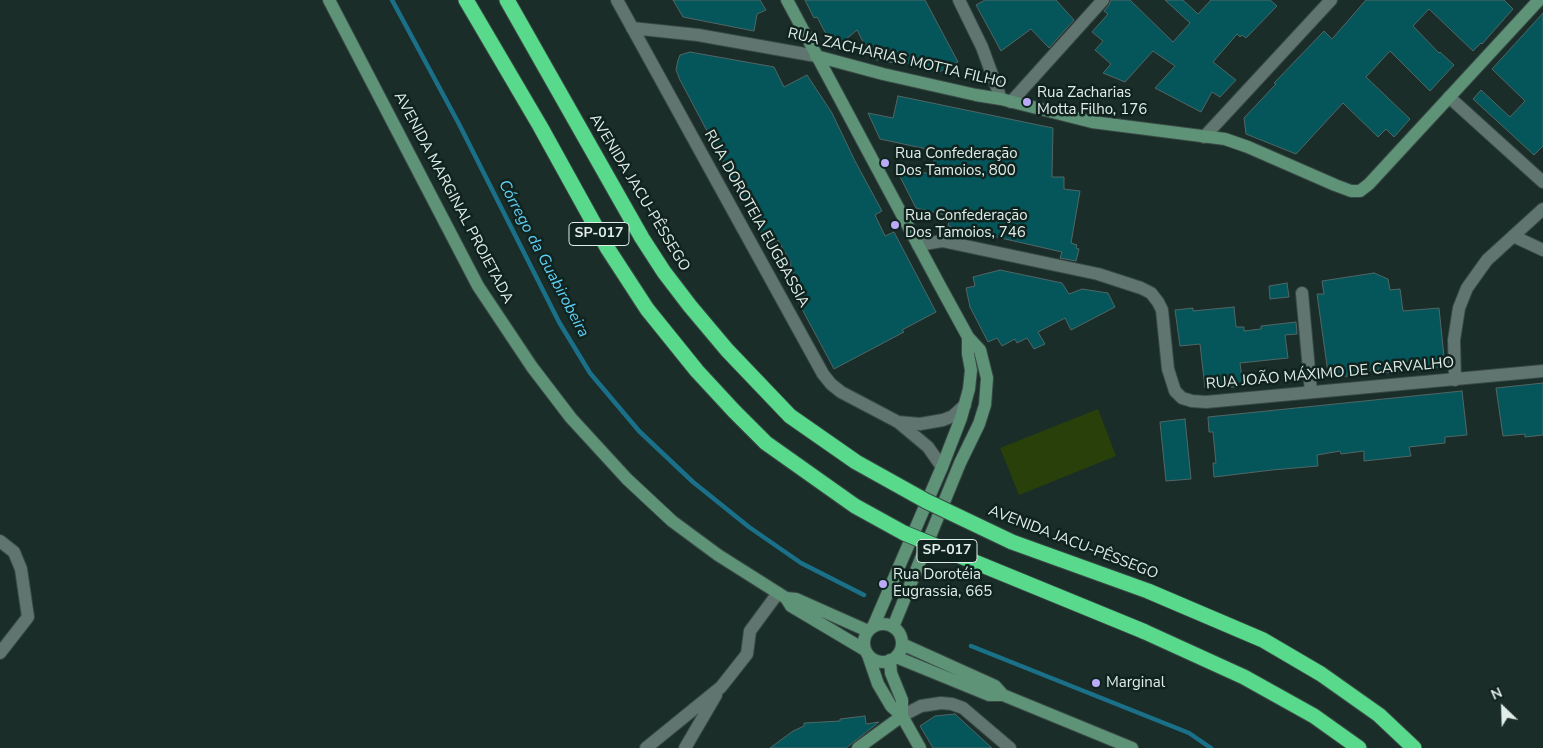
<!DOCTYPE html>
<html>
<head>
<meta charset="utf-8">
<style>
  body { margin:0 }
  #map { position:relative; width:1543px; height:748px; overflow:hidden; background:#1a2d28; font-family:"Nunito Sans",sans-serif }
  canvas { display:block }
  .north { position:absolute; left:1478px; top:683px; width:50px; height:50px; -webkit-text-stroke:4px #10231e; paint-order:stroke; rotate:336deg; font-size:14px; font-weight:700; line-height:20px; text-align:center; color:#e1ede9 }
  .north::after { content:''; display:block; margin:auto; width:18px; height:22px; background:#e1ede9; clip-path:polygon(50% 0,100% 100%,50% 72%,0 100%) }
</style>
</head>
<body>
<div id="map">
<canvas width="1543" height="748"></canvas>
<div class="north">N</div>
</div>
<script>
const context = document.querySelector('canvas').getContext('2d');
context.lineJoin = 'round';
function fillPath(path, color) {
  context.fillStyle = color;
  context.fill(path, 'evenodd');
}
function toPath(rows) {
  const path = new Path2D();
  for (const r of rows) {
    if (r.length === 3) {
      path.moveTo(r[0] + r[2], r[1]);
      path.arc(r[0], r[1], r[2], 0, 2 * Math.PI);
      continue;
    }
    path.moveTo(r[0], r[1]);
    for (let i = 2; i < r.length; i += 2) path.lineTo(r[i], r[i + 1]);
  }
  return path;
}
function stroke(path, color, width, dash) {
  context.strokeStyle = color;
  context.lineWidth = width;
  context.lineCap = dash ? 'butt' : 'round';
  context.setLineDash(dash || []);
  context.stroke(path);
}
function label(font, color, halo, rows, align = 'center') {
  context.font = font + ' "Nunito Sans",sans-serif';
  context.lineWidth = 5;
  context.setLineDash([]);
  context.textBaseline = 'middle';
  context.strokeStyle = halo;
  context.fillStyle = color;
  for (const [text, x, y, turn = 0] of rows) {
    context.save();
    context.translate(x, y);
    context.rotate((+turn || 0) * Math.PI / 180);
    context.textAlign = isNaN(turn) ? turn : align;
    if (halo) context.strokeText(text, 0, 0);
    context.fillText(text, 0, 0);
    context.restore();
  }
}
const green = toPath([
  [1098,409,1116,456,1019,495,1000,448]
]);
const stream = toPath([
  [392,0,459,124,559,322,590,373,639,431,693,482,749,527,801,563,864,595],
  [971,646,1189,733,1211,748]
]);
const building = toPath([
  [673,0,760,0,766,10,757,14,754,31,683,17,673,0],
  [805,0,925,0,958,62,939,72,915,67,916,59,905,65,872,59,857,30,834,49,817,17,814,18,805,0],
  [985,0,1056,0,1074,20,1049,48,1031,29,1001,51,976,5,985,0],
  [1111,0,1130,0,1173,42,1190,23,1165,0,1183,0,1198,14,1211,0,1270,0,1277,6,1246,38,1242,35,1240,37,1237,34,1213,62,1236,80,1220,97,1212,92,1201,112,1155,88,1175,66,1153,51,1125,82,1103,73,1111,64,1095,50,1103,41,1092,32,1108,14,1104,11,1109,5,1111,0],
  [1366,0,1504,0,1513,9,1482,44,1481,43,1473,51,1429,9,1413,26,1439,53,1440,52,1454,65,1430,91,1390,51,1366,77,1410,119,1394,137,1386,129,1378,137,1343,103,1296,154,1246,134,1244,118,1276,84,1274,83,1324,31,1332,39,1366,0],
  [1543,13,1543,146,1534,155,1473,99,1481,90,1510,117,1525,101,1492,69,1543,13],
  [690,52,774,67,784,87,807,75,832,113,855,161,882,211,875,215,885,236,894,232,936,312,902,330,904,332,834,369,785,277,794,273,790,264,791,263,778,240,768,246,680,80,676,70,678,60,680,55,690,52],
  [898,96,1053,128,1052,177,1064,177,1064,189,1080,191,1071,243,1077,245,1076,248,1079,249,1076,261,1060,258,1062,252,948,226,950,216,916,208,895,167,931,174,936,151,880,139,868,113,893,118,898,96],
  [1000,270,1062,283,1069,294,1082,289,1108,293,1115,307,1071,330,1065,318,1038,332,1045,344,1034,349,1027,338,1017,343,1015,339,1002,346,997,338,988,342,970,307,966,288,975,286,973,277,1000,270],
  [1374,273,1388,279,1390,290,1400,289,1403,311,1439,308,1445,367,1386,373,1386,369,1347,373,1348,376,1334,377,1328,373,1317,294,1324,294,1322,281,1374,273],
  [1287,283,1289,297,1270,299,1269,286,1287,283],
  [1234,307,1236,327,1244,327,1244,331,1261,329,1261,326,1296,322,1297,334,1285,335,1288,358,1240,363,1243,386,1216,389,1216,387,1205,388,1200,344,1180,346,1175,310,1193,308,1193,311,1234,307],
  [1543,383,1543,435,1525,437,1525,434,1503,436,1496,388,1543,383],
  [1462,391,1467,435,1445,437,1445,443,1409,447,1411,456,1364,461,1364,451,1341,454,1340,451,1317,455,1318,466,1272,470,1214,477,1213,463,1216,463,1213,432,1209,432,1208,417,1462,391],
  [1185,419,1191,479,1166,481,1160,422,1185,419],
  [955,714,992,748,933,748,920,726,935,716,955,714],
  [865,716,866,724,879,722,846,748,770,748,793,731,804,726,804,723,840,721,840,719,865,716]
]);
const street = toPath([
  [617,0,823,374,831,384,841,392,898,422,928,447,942,467],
  [959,0,982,47,1001,99],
  [632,28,698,35,816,56],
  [1449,97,1543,182],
  [1011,102,1103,0],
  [1204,137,1331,0],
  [1513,236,1543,250],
  [918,245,942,241,1098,274,1141,288,1151,293,1158,302,1162,310,1168,369,1175,391,1182,398,1192,401,1206,402,1543,371],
  [1302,293,1311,392],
  [1455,380,1454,340,1459,308,1467,288,1487,260,1543,209],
  [898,422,920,424,943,420,953,416,965,405],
  [0,541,14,552,21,569,28,617,0,653],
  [902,716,921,706,941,703,952,704,963,708,1010,748],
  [646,748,721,687,747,654,750,631,778,593],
  [685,748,716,695]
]);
const secondary = toPath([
  [329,0,478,286,532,367,571,418,627,479,672,521,718,555,786,598,791,606,865,650],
  [787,0,939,284,968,337,980,350,987,378,985,405,979,424,960,463,893,627],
  [816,56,883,74,976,95,1001,99,1092,122,1225,139,1248,147,1335,185,1351,191,1360,191,1369,184,1539,0],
  [786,598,796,599,868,631],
  [883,643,19],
  [873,627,942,467,961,418,969,389,971,370,968,354,968,337],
  [902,644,995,686,1003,695],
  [868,655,878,684,891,706,902,716,920,748],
  [896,657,989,695,1003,695,1132,748],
  [890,660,891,673,902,700,902,716],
  [858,748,902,716]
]);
const highway = toPath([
  [466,0,540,126,608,249,647,309,697,371,734,411,766,443],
  [507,0,642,238,664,272,690,306,727,350,790,416],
  [1148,591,1263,640,1321,674,1379,715,1414,748],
  [1143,631,1244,677,1314,716,1359,748]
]);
const highwayBridge = toPath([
  [790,416,856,462,926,501,1012,542,1148,591],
  [766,443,855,506,904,533,1143,631]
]);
const markers = [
  [1027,102,5,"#b9abf7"],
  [885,163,5,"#b9abf7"],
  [895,225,5,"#b9abf7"],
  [883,584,5,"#b9abf7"],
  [1096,683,5,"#b9abf7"]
];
const shields = [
  [599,234,60],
  [947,551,60]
];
const shieldNames = [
  ["SP-017",599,234],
  ["SP-017",947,551]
];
const streetNames = [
  ["RUA ZACHARIAS MOTTA FILHO",897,59,13],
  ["AVENIDA JACU-PÊSSEGO",639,193,59],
  ["AVENIDA MARGINAL PROJETADA",453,198,62],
  ["RUA DOROTEIA EUGBASSIA",756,219,61],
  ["RUA JOÃO MÁXIMO DE CARVALHO",1330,374,-5],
  ["AVENIDA JACU-PÊSSEGO",1073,543,21]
];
const poiNames = [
  ["Rua Zacharias",1037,93],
  ["Motta Filho, 176",1037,110],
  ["Rua Confederação",895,154],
  ["Dos Tamoios, 800",895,171],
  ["Rua Confederação",905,216],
  ["Dos Tamoios, 746",905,233],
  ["Rua Dorotéia",893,575],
  ["Eugrassia, 665",893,592],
  ["Marginal",1106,683]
];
const waterNames = [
  ["Córrego da Guabirobeira",543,259,62]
];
fillPath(green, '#29400b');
stroke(stream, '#1b7089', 4.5);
fillPath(building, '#05565a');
stroke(building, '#516667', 1);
stroke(street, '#394945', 14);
stroke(secondary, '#394945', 14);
stroke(highway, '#394945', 17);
stroke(street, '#60756f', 12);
stroke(secondary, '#5e9377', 12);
stroke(highway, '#58d98b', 15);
stroke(highwayBridge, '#394945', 17, []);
stroke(highwayBridge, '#58d98b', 15);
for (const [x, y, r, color] of markers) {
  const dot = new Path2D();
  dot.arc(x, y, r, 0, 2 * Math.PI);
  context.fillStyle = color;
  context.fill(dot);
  stroke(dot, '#10231e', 2);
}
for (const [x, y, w] of shields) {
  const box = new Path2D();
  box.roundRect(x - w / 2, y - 11.5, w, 23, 4);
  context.fillStyle = '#10231e';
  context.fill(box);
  stroke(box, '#e1ede9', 1);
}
label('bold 14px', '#e1ede9', null, shieldNames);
label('15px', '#e1ede9', '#10231e', streetNames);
label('15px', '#e1ede9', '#10231e', poiNames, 'left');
label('italic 16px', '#5ed0f6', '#10231e', waterNames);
</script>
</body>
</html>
